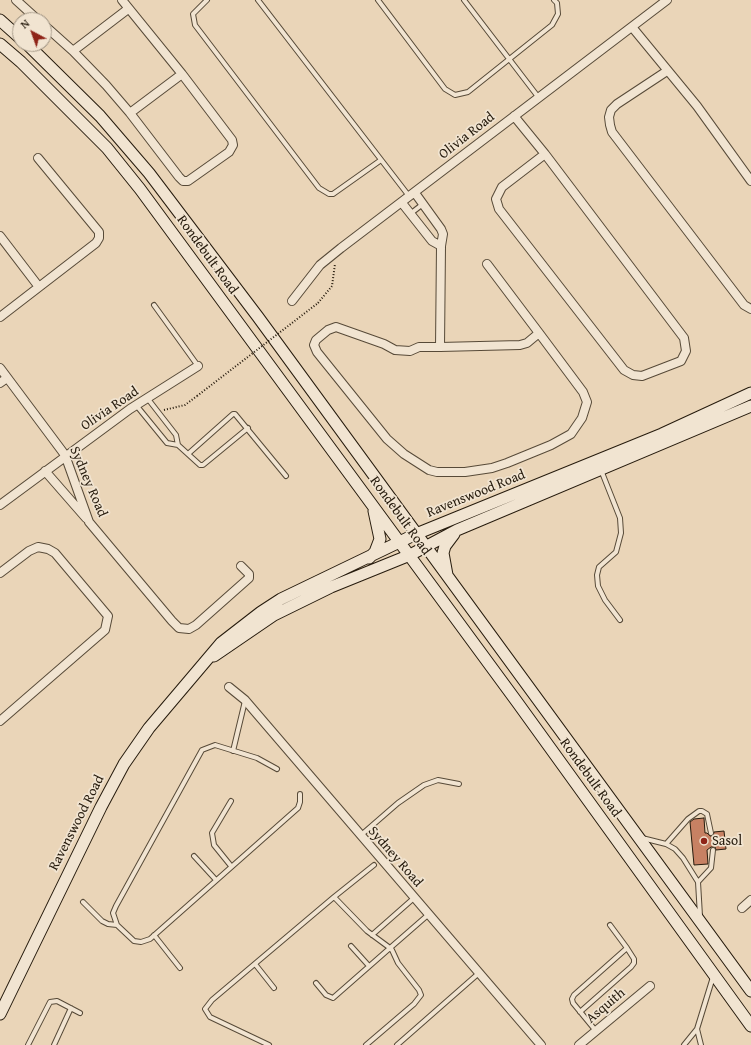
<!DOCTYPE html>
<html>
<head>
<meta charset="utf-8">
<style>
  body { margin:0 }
  #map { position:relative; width:751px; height:1045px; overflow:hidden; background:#ead5b8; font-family:"Gentium Book Plus",serif }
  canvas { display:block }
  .north { position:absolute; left:12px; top:12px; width:40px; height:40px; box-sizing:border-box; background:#f1e4d1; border:1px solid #a09483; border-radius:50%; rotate:319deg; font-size:11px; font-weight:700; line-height:16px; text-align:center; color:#261b0d }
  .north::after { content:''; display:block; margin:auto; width:14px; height:18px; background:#8f2418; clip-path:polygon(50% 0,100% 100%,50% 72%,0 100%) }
</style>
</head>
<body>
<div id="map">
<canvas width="751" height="1045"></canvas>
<div class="north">N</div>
</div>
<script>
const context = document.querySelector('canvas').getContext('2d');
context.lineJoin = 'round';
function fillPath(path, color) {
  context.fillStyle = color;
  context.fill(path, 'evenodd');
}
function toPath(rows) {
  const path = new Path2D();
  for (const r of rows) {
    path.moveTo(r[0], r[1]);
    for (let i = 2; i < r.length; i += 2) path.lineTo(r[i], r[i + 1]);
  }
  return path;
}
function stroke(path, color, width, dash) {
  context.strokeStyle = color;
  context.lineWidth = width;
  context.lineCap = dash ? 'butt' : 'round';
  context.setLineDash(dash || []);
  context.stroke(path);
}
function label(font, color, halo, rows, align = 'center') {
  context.font = font + ' "Gentium Book Plus",serif';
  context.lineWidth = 3.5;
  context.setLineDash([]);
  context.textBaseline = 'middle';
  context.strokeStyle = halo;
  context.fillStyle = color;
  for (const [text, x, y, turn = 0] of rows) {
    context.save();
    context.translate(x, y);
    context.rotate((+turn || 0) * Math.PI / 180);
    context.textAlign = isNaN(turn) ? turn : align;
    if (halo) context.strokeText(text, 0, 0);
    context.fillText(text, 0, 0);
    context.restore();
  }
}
const building = toPath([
  [704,818,705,833,707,833,710,836,713,836,714,832,724,831,726,849,716,850,715,847,711,847,707,850,708,864,694,865,690,822,694,819,704,818]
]);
const path = toPath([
  [318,303,332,286,335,264],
  [164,410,185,405,197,396]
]);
const lane = toPath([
  [207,0,193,14,195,25,319,188,329,194,333,194,381,160],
  [258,0,409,196],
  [378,0,445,89,455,95,468,92,552,25,558,14,557,3,554,0],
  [464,0,539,98],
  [410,214,423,204],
  [154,305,198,366],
  [136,405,167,443,178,445,176,435,148,399],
  [178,445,200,465,203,465,248,428],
  [188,454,233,414,235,414,286,476],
  [601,470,620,518,621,533,616,552,599,567,597,575,598,586,605,600,620,620],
  [233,751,245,701],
  [277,769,257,758,215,745,202,750,116,906,113,913,117,925,134,941,141,942,150,939,298,808,300,802,300,794],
  [360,836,398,803,424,785,438,780,459,784],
  [642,838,666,844,675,849,683,858,698,882,700,916],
  [666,844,688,819,699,811,702,811,707,814,711,833],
  [194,856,216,880],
  [374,865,334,897,367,931,390,948,429,914],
  [231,866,214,845,212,833,231,801],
  [698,882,711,868,713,850],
  [83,902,102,921,108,924,117,925],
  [154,935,180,968],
  [372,935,414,898],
  [351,946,369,966],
  [255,964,274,988],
  [316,983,326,995,333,998,390,948,392,950,398,963,419,990,421,995,414,1004,366,1045],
  [580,1012,631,967,634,963,634,959,627,948],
  [596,1031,573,1003,572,999,574,995,627,948,610,925],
  [28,1045,50,1002,57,1001,80,1013],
  [54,1045,71,1008],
  [269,1045,210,1017,205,1009,212,1000,334,897],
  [397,1045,479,973],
  [684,1045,697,1029],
  [701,1045,697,1029,713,977]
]);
const street = toPath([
  [16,0,38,20],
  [44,25,73,51,106,85,130,113,179,177,183,181,188,181,229,152,233,145,232,140,182,74,122,0],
  [632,27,697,106,751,181],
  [73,51,128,9],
  [667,71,617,104,611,110,609,117,610,125,612,132,744,305,751,309],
  [130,113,182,74],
  [514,116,545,154,684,338,686,351,681,361,642,376,633,375,624,370,499,209,496,199,502,187,545,154],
  [415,193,441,229,443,234,441,246,440,347,419,347,410,351,395,350,384,344,336,327,328,330,316,340,314,345,317,352,387,439,404,454,429,470,437,472,465,472,492,468,507,463,551,445,571,434,582,418,587,402,583,392,539,333,527,343,520,345,440,347],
  [402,203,432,241,441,246],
  [0,236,39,287],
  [487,264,539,333],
  [292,301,320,265,341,248,667,0],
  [0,317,96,243,99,238,99,232,38,158],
  [0,368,65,455,89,522,172,621,179,628,189,629,196,625,249,578,249,574,241,566],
  [0,383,7,378],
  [45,471,86,518],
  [0,505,130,409,198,366],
  [0,573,29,551,38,547,48,549,55,553,108,616,105,630,0,721],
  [229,687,245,700,541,1045],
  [742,908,751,900],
  [579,1045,650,986]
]);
const secondary = toPath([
  [0,20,20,38],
  [0,44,21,62,107,148,140,189,517,702,751,1026],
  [27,44,100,116,149,173,258,317,751,991],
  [369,558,375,552,380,539,374,511],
  [447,575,443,553,445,546,454,534],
  [214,656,274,615,331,587,410,555,457,530,751,406],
  [0,1014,101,807,124,764,149,728,221,643,261,612,281,599,416,534,662,434,751,393]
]);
const pathBridge = toPath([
  [197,396,318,303]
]);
const markers = [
  [704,841,4,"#8f2418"]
];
const streetNames = [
  ["Olivia Road",467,136,-38],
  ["Rondebult Road",207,255,54],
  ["Olivia Road",110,409,-34],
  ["Sydney Road",88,482,67],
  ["Ravenswood Road",476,494,-22],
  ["Rondebult Road",400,516,54],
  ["Rondebult Road",590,778,54],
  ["Ravenswood Road",77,823,-63],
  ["Sydney Road",395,857,49],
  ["Asquith",606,1006,-40]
];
const poiNames = [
  ["Sasol",712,841]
];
fillPath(building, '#c78163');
stroke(building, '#261b0d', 1);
stroke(lane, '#574a38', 6);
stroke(street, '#574a38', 10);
stroke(secondary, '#261b0d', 13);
stroke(path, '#261b0d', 2, [1, 2]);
stroke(lane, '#f1e4d1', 4);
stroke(street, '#f1e4d1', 8);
stroke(secondary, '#f1e4d1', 11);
stroke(pathBridge, '#261b0d', 2, [1, 2]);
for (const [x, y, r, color] of markers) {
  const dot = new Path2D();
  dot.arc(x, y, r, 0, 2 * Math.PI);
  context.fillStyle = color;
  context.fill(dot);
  stroke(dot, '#f1e4d1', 1.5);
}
label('14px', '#261b0d', '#f1e4d1', streetNames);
label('14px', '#261b0d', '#f1e4d1', poiNames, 'left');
</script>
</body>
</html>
